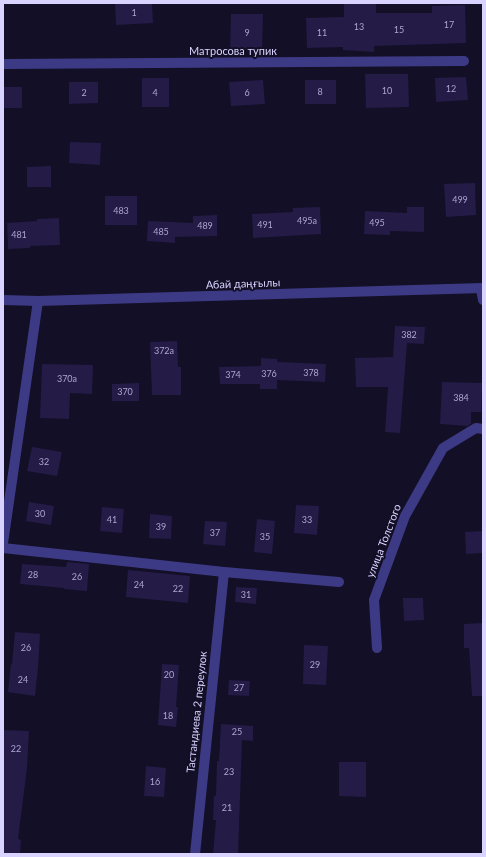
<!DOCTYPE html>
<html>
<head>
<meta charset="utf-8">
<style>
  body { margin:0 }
  #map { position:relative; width:486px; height:857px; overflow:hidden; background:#130f26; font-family:Lato,sans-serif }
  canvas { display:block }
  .frame { position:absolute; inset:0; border:4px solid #d9d4ff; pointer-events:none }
</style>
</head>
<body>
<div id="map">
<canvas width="486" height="857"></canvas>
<div class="frame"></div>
</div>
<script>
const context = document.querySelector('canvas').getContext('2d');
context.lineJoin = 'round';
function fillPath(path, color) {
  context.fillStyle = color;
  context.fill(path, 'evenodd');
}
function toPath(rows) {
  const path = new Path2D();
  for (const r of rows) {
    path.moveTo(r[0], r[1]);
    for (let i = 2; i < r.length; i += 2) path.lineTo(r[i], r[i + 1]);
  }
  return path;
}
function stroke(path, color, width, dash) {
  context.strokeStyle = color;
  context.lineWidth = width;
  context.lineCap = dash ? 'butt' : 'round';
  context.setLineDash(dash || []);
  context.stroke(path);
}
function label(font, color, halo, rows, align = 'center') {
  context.font = font + ' Lato,sans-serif';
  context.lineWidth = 4;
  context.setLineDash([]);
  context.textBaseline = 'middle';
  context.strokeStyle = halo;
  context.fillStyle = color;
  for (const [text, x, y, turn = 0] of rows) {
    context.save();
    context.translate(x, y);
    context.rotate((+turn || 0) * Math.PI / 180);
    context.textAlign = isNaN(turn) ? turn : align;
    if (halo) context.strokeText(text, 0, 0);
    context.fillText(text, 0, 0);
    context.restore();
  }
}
const building = toPath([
  [115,3,152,3,153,23,116,25],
  [344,3,376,4,376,13,432,13,432,6,465,5,466,43,374,46,374,52,343,50,343,47,307,48,306,18,344,17],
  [231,14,263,14,262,52,230,51],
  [365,74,408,74,409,107,366,108],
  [466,77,468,100,436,102,435,78],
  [142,78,169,78,169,107,142,107],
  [263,80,265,104,231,106,229,82],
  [305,80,336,80,336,104,305,104],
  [69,82,98,82,98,103,69,104],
  [3,87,22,87,22,108,3,108],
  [70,142,101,143,100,165,69,163],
  [51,166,51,187,27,187,27,167],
  [475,183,476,215,446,217,444,184],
  [105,196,137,196,137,225,105,225],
  [320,207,321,234,253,238,252,214,293,212,293,208],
  [407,207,424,207,424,232,390,231,390,235,364,234,365,211,407,213],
  [217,215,217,236,175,237,175,243,147,241,148,221,193,223,193,216],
  [59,218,60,245,30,246,30,248,8,249,7,223,37,221,37,219],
  [395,326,425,327,424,344,407,343,400,433,385,432,388,387,356,387,355,358,393,357],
  [177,341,178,367,181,367,181,395,152,395,150,342],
  [261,358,277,359,277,362,326,364,325,382,277,380,277,389,260,389,260,384,220,384,219,367,261,366],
  [42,364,93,365,92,394,70,393,69,419,40,418],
  [442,382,482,383,481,412,471,412,471,423,468,426,440,424],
  [139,383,139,401,112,401,112,384],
  [32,447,62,452,57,476,27,471],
  [29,502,54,506,51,525,26,521],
  [296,505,319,506,317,535,294,533],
  [102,507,124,509,122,533,100,531],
  [150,514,172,516,171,539,149,538],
  [257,519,275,521,272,554,254,552],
  [205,521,227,522,225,546,203,544],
  [483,531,483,553,466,554,465,532],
  [67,562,89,564,87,591,64,589,64,588,20,584,22,564,66,567],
  [128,570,190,576,188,603,126,597],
  [236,587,257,588,256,604,235,602],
  [403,598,423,598,424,620,404,621],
  [483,623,483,696,472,696,469,648,464,648,464,624],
  [15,632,40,634,38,668,35,696,8,692,11,664,12,664],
  [304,645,328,646,326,685,303,684],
  [162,664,179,665,176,707,178,707,176,727,158,725],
  [229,680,250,681,249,696,228,695],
  [221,724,253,726,253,741,242,740,238,854,213,854,216,820,213,820,214,796,216,796,217,761,219,761],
  [3,730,29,731,27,768,18,839,21,840,20,854,3,854],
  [339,762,366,762,366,797,339,796],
  [146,766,166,768,164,797,144,796]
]);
const minor = toPath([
  [3,64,464,61],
  [481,289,483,300],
  [3,543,38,301],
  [3,548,224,572,339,582],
  [377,648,374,600,405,516,443,448,476,428,483,429],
  [195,854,224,572]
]);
const tertiary = toPath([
  [3,300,38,301,483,288]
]);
const numberNames = [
  ["1",134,13],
  ["17",449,25],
  ["13",359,27],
  ["15",399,30],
  ["9",247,33],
  ["11",322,33],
  ["12",451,89],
  ["10",387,91],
  ["8",320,92],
  ["2",84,93],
  ["4",155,93],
  ["6",247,93],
  ["499",460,200],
  ["483",121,211],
  ["495а",307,221],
  ["495",377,223],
  ["491",265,225],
  ["489",205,226],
  ["485",161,232],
  ["481",19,235],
  ["382",409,335],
  ["372а",164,351],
  ["378",311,373],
  ["376",269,374],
  ["374",233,375],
  ["370а",67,379],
  ["370",125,392],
  ["384",461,398],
  ["32",44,462],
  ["30",40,514],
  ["41",112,520],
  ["33",307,520],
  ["39",161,527],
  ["37",215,533],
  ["35",265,537],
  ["28",33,575],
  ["26",77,577],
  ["24",139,585],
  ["22",178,589],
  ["31",246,595],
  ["26",26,648],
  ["29",315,665],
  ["20",169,675],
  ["24",23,680],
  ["27",239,688],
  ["18",168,716],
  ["25",237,732],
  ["22",16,749],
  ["23",229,772],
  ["16",155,782],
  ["21",227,808]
];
const streetNames = [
  ["Матросова тупик",233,51],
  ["Абай даңғылы",243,284,-2],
  ["улица Толстого",384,541,-69],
  ["Тастандиева 2 переулок",197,712,-84]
];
fillPath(building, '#241b47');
stroke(minor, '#3d3a85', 10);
stroke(tertiary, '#3d3a85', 10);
label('9px', '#aca6d1', null, numberNames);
label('11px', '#d9d4ff', '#130f26', streetNames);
</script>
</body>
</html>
